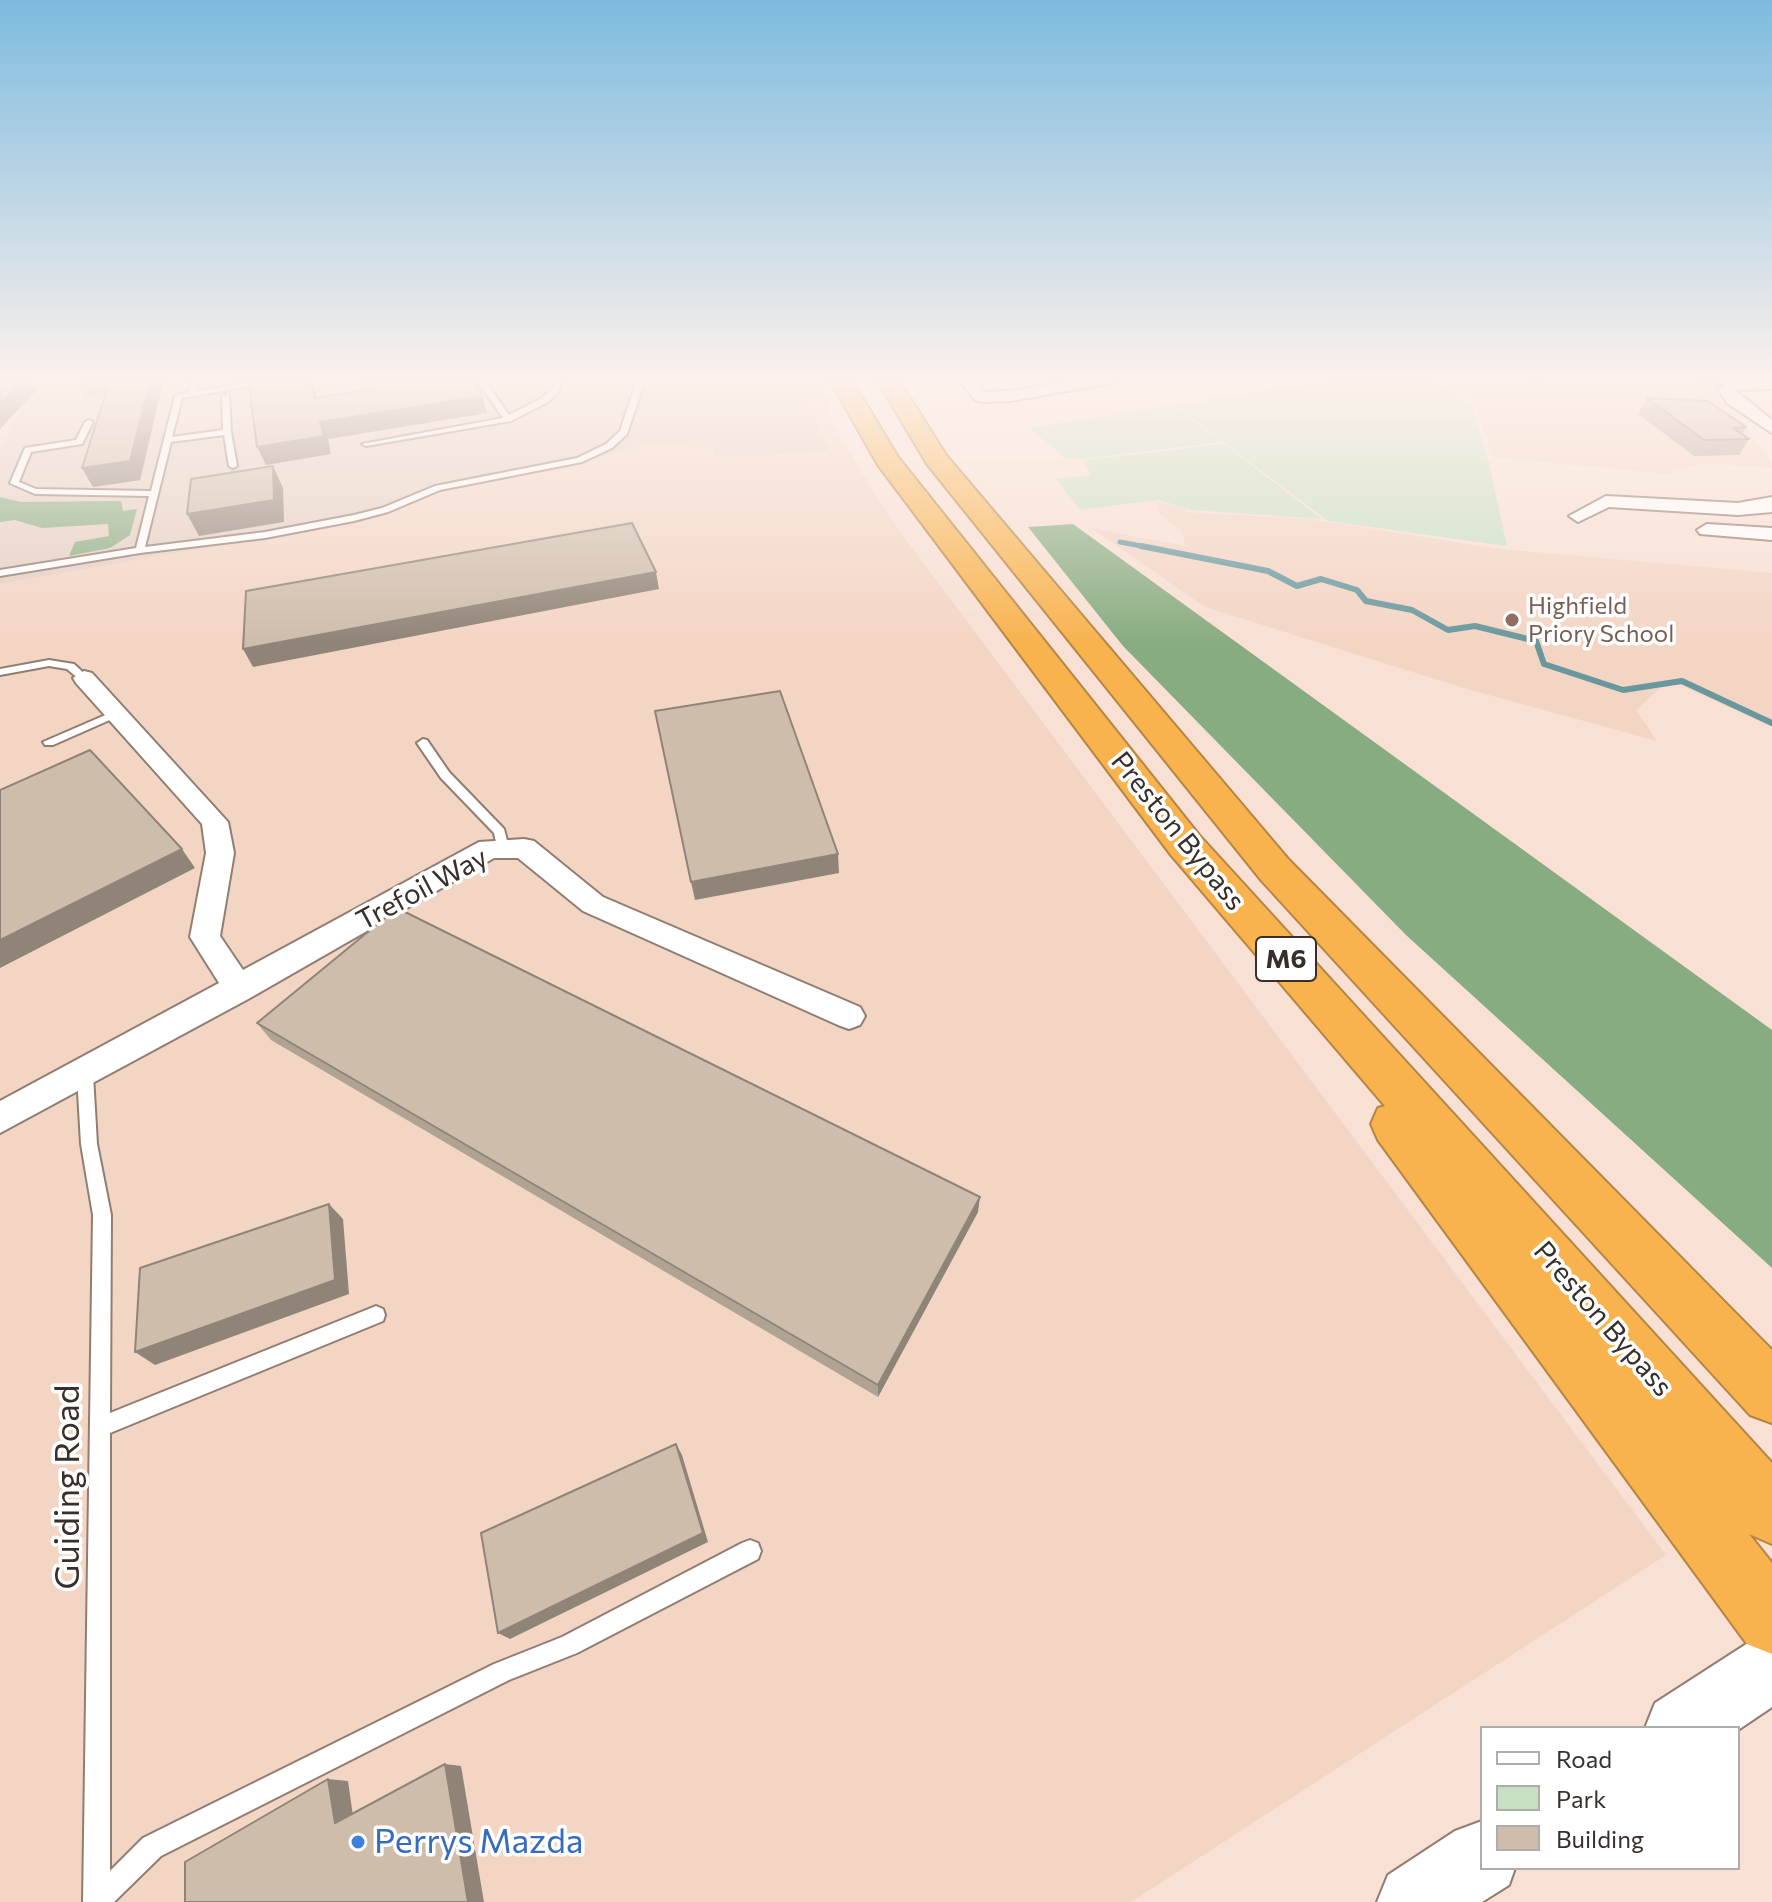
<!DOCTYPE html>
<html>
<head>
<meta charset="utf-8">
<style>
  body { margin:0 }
  #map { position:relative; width:1772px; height:1902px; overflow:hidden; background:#f8e0d4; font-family:Commissioner,sans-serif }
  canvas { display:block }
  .legend { position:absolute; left:1480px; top:1726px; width:260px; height:144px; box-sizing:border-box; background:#fff; border:2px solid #afacaa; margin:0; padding:10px 14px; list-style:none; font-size:24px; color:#382f2a }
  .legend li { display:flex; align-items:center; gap:16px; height:40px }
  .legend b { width:40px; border:2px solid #afacaa }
</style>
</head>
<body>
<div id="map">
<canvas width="1772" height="1902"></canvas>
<ul class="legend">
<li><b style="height:10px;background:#fff"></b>Road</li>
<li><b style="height:22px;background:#c7e0c2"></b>Park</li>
<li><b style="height:22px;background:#cebdab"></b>Building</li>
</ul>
</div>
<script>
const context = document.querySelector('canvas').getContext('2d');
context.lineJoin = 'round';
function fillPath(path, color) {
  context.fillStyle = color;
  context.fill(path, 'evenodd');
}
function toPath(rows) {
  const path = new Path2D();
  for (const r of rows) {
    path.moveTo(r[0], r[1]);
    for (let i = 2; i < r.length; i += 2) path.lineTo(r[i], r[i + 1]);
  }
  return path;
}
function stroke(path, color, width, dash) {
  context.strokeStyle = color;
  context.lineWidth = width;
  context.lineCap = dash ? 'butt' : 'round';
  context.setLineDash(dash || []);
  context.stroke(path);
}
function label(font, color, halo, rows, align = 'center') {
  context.font = font + ' Commissioner,sans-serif';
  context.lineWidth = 7;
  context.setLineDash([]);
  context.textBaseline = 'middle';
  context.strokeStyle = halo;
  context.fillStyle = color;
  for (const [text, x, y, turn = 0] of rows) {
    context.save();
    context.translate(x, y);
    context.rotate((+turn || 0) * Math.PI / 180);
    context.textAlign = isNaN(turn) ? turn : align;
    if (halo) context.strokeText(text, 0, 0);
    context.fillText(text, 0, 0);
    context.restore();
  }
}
const built = toPath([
  [0,377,819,377,834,427,892,521,1666,1555,1131,1902,0,1902],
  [1424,377,1710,377,1772,462,1772,468,1703,463,1666,474,1493,457,1473,402],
  [1155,502,1185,508,1186,512,1309,519,1501,549,1772,573,1772,727,1669,680,1636,710,1657,741,1467,689,1205,607,1091,528,1185,546,1182,531,1159,513]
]);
const industrial = toPath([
  [38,377,797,377,829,451,715,458,714,446,645,445,595,459,429,493,371,518,0,584,0,450]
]);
const green = toPath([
  [1352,377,1421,377,1470,402,1488,459,1507,546,1328,521,1174,405],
  [1172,406,1222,442,1083,459,1065,458,1030,428],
  [1224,444,1322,519,1192,510,1158,500,1080,510,1056,479,1091,475,1083,460]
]);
const forest = toPath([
  [0,497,21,502,121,501,123,511,137,509,130,535,110,548,69,556,75,542,109,536,108,524,42,528,15,520,0,522],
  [1073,524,1772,1030,1772,1268,1406,935,1123,646,1028,527]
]);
const streamFar1 = toPath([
  [1120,542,1152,548]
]);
const stream = toPath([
  [1141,546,1268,571,1297,586,1321,579,1357,590,1366,601,1412,610,1448,630,1475,626,1536,641,1544,664,1623,690,1682,681,1772,723]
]);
const service = toPath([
  [193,377,200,377,196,391,290,377,305,377,182,398,172,437,223,430,222,396,229,394,231,432,237,466,233,468,229,466,224,435,171,442,145,547,265,532,354,515,382,508,435,486,577,458,606,444,620,431,638,377,646,377,627,434,612,448,582,462,440,490,388,512,354,521,265,538,140,553,0,576,0,570,136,548,149,496,35,494,10,483,25,448,76,440,85,422,89,420,93,422,82,444,31,452,19,482,36,489,151,491,175,396,189,392,193,377],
  [475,377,482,377,509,415,542,398,553,389,555,377,562,377,560,390,548,402,511,421,366,446,362,444,503,418,475,377],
  [1685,377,1699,377,1741,385,1737,387,1685,377],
  [49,660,74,664,89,678,88,680,80,680,67,669,49,666,0,675,0,669,49,660],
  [117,710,123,713,121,715,53,745,45,745,43,742,117,710],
  [423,739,427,740,449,772,504,829,509,848,508,851,498,851,494,833,441,778,417,743,423,739],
  [85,1069,90,1070,93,1075,97,1144,111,1215,110,1413,376,1306,383,1309,385,1315,383,1321,110,1433,110,1871,143,1838,494,1664,562,1637,742,1543,750,1540,758,1543,761,1551,758,1559,577,1653,509,1680,161,1856,114,1902,83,1902,93,1215,81,1144,77,1075,80,1070,85,1069]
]);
const minor = toPath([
  [957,377,973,377,985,392,1011,391,1094,377,1125,377,1117,382,1011,401,981,402,975,400,957,377],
  [1745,378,1772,379,1772,389,1735,390,1772,420,1772,433,1727,403,1718,388,1745,378],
  [1606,496,1738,503,1772,497,1772,512,1738,515,1609,507,1578,522,1569,516,1606,496],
  [1707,524,1772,528,1772,540,1700,534,1697,530,1707,524],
  [84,671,92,673,228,822,234,853,220,936,243,970,479,842,524,839,534,841,603,897,860,1007,865,1016,860,1025,849,1029,838,1025,583,911,518,858,494,858,250,998,0,1133,0,1101,219,983,190,937,206,853,202,824,76,683,73,678,84,671]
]);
const secondary = toPath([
  [1772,1633,1772,1707,1738,1730,1645,1728,1655,1703,1748,1643,1772,1633],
  [1482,1821,1482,1868,1515,1868,1509,1885,1482,1902,1377,1902,1388,1875,1455,1831,1482,1821]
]);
const motorway = toPath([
  [828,377,850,377,898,457,1199,835,1772,1463,1772,1544,1749,1534,1772,1563,1772,1654,1747,1644,1378,1140,1371,1124,1378,1108,1385,1106,1171,855,878,465,828,377],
  [875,377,897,377,946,455,1289,860,1772,1350,1772,1423,1750,1415,1261,880,927,464,875,377]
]);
const wall = toPath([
  [78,377,164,377,140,480,93,487,82,468,105,395,86,396,76,378],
  [1521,377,1576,377,1575,378,1532,383],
  [1647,398,1746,427,1742,434,1749,439,1739,455,1694,456,1638,414],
  [257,1023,978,1212,878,1397,271,1040]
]);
const shadedWall = toPath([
  [26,377,28,377,36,391,0,429,0,403],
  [151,377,164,377,140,480,93,487,82,468],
  [309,377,311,377,322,416,315,398],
  [364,377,442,377,369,389],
  [1535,377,1576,377,1575,378,1532,383],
  [482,396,487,413,328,439,331,454,266,465,257,447,320,422],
  [273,466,283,488,284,522,199,536,187,514],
  [656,572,659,589,253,667,243,649],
  [182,849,195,868,0,968,0,940],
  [838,854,839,873,695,900,691,882],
  [980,1197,978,1212,878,1397,878,1385],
  [329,1204,343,1219,349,1294,155,1365,135,1352],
  [676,1444,682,1455,708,1542,510,1639,498,1633],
  [445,1764,461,1766,484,1902,468,1902],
  [328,1779,348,1781,354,1823,335,1823]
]);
const building = toPath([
  [0,377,26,377,0,403,0,377],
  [78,377,103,377,76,378,78,377],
  [111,377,151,377,130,461,82,468,111,377],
  [248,377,309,377,315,398,368,390,365,381,389,377,473,377,482,396,320,422,324,436,257,447,248,377],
  [1647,398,1708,401,1746,427,1733,428,1749,439,1704,440,1647,398],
  [273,466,274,500,187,514,191,479,273,466],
  [632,523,656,572,243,649,246,591,632,523],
  [780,691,838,854,691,882,655,711,780,691],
  [90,750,182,849,0,940,0,790,90,750],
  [397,908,980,1197,878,1385,257,1023,397,908],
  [329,1204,335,1280,135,1352,140,1268,329,1204],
  [676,1444,703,1533,498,1633,481,1533,676,1444],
  [445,1764,468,1902,185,1902,185,1862,328,1779,335,1823,445,1764]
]);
const markers = [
  [1512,620,8,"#8d6e63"],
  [358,1842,8,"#3f7fe0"]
];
const farEducationnames = [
  ["Highfield",1528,606],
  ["Priory School",1528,634]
];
const shields = [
  [1286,959,60]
];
const shieldNames = [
  ["M6",1286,959]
];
const streetNames = [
  ["Preston Bypass",1178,831,51],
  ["Trefoil Way",422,889,-28],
  ["Preston Bypass",1603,1319,49]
];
const nearStreetnames = [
  ["Guiding Road",68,1487,-90]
];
const nearShopnames = [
  ["Perrys Mazda",374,1842]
];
fillPath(built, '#f3d5c4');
fillPath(industrial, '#e5d0c3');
fillPath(green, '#c7e0c2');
fillPath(forest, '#88ac81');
stroke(streamFar1, '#68989e', 5);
stroke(stream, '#68989e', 6);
stroke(service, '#917d71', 4);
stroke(minor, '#917d71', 4);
stroke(secondary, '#917d71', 4);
stroke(motorway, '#b58542', 4);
fillPath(service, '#fff');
fillPath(minor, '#fff');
fillPath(secondary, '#fff');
fillPath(motorway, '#f8b34f');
fillPath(wall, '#b1a393');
fillPath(shadedWall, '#908478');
fillPath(building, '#cebdab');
stroke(building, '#908478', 2);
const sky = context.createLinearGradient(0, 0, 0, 643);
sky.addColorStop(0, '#7dbbde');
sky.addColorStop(0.59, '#fcf1ec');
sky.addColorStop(1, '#fcf1ec00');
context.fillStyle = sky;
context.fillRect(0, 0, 1772, 643);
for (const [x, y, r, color] of markers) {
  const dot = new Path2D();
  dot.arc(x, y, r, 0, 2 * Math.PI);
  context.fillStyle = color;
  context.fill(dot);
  stroke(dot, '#fff', 3);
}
label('24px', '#785e54', '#fff', farEducationnames, 'left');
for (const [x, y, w] of shields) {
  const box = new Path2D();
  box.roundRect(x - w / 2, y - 22, w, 44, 6);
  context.fillStyle = '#fff';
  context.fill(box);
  stroke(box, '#382f2a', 2);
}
label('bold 26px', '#382f2a', null, shieldNames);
label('28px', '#382f2a', '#fff', streetNames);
label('34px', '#382f2a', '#fff', nearStreetnames);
label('34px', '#366cbe', '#fff', nearShopnames, 'left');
</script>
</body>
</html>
